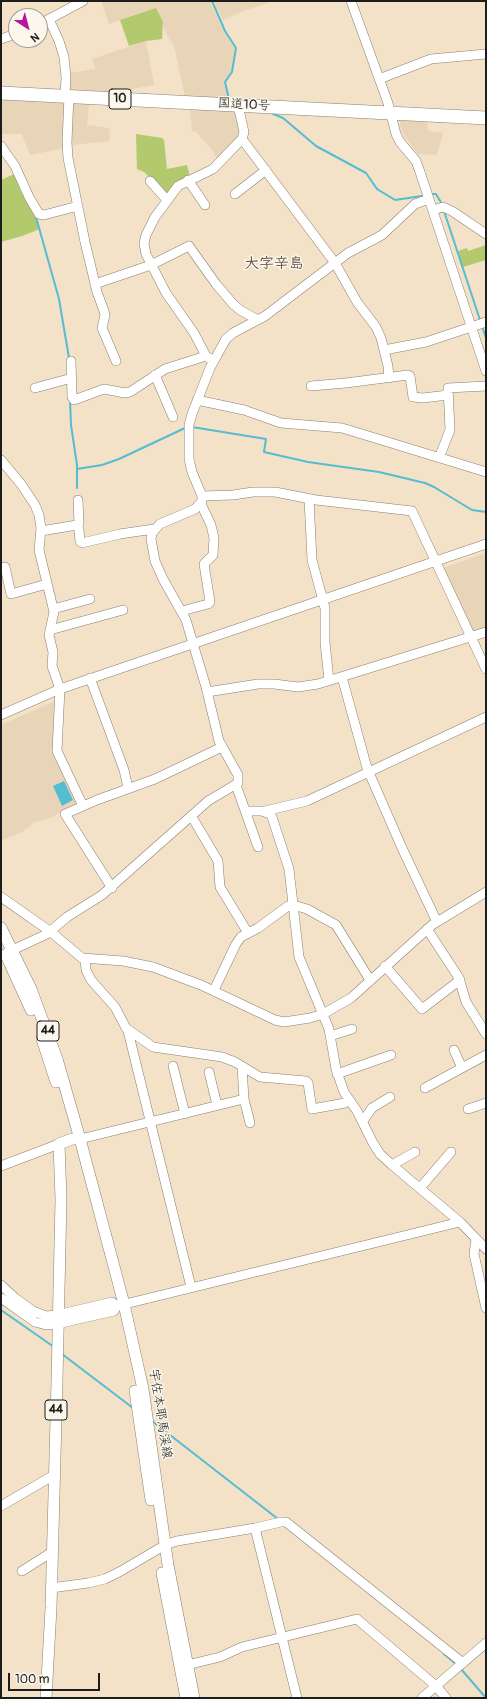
<!DOCTYPE html>
<html>
<head>
<meta charset="utf-8">
<style>
  body { margin:0 }
  #map { position:relative; width:487px; height:1699px; overflow:hidden; background:#f3e2c7; font-family:Pangolin,sans-serif }
  canvas { display:block }
  .frame { position:absolute; inset:0; border:2px solid #1c1c1c; pointer-events:none }
  .north { position:absolute; left:8px; top:8px; width:40px; height:40px; box-sizing:border-box; background:#fbf7ec; border:1px solid #a29f99; border-radius:50%; rotate:144deg; font-size:11px; font-weight:700; line-height:16px; text-align:center; color:#1c1c1c }
  .north::after { content:''; display:block; margin:auto; width:14px; height:18px; background:#b5179e; clip-path:polygon(50% 0,100% 100%,50% 72%,0 100%) }
  .scale { position:absolute; left:8px; top:1673px; width:92px; height:18px; box-sizing:border-box; border:2px solid #1c1c1c; border-top:0; padding-left:5px; font-size:12px; line-height:14px; white-space:nowrap; color:#1c1c1c; -webkit-text-stroke:3px #fbf7ec; paint-order:stroke }
</style>
</head>
<body>
<div id="map">
<canvas width="487" height="1699"></canvas>
<div class="frame"></div>
<div class="north">N</div>
<div class="scale">100 m</div>
</div>
<script>
const context = document.querySelector('canvas').getContext('2d');
context.lineJoin = 'round';
function fillPath(path, color) {
  context.fillStyle = color;
  context.fill(path, 'evenodd');
}
function toPath(rows) {
  const path = new Path2D();
  for (const r of rows) {
    path.moveTo(r[0], r[1]);
    for (let i = 2; i < r.length; i += 2) path.lineTo(r[i], r[i + 1]);
  }
  return path;
}
function stroke(path, color, width, dash) {
  context.strokeStyle = color;
  context.lineWidth = width;
  context.lineCap = dash ? 'butt' : 'round';
  context.setLineDash(dash || []);
  context.stroke(path);
}
function label(font, color, halo, rows, align = 'center') {
  context.font = font + ' Pangolin,"Klee One",sans-serif';
  context.lineWidth = 3;
  context.setLineDash([]);
  context.textBaseline = 'middle';
  context.strokeStyle = halo;
  context.fillStyle = color;
  for (const [text, x, y, turn = 0] of rows) {
    context.save();
    context.translate(x, y);
    context.rotate((+turn || 0) * Math.PI / 180);
    context.textAlign = isNaN(turn) ? turn : align;
    if (halo) context.strokeText(text, 0, 0);
    context.fillText(text, 0, 0);
    context.restore();
  }
}
const built = toPath([
  [101,1,211,1,210,2,223,30,235,49,232,71,225,82,228,99,185,97,174,46,165,31,161,19,156,8,109,24],
  [214,1,267,1,268,3,243,11,223,20],
  [146,41,154,85,132,89,133,95,68,91,69,73,96,69,92,59],
  [1,98,62,102,66,105,65,148,30,155,22,134,1,134],
  [75,103,89,104,87,125,109,128,110,141,71,145,71,104],
  [190,108,235,111,242,135,218,161,213,151,196,132,192,131],
  [401,120,427,120,428,131,443,133,437,155,418,154,406,138,401,128,400,122],
  [486,553,486,630,472,634,443,568],
  [55,701,54,751,78,803,50,818,35,822,22,832,1,841,1,725]
]);
const green = toPath([
  [156,8,163,22,162,39,146,41,129,46,120,20],
  [136,134,162,138,164,140,167,169,187,165,190,177,167,195,144,172,137,169],
  [12,175,15,175,20,190,37,220,40,229,22,236,1,242,1,180],
  [486,245,486,260,463,267,458,251,467,248,468,251]
]);
const water = toPath([
  [64,781,73,800,62,806,53,786]
]);
const stream = toPath([
  [212,1,225,31,236,48,232,72,225,82,229,99,231,99],
  [271,113,283,118,316,146,366,173,377,189,395,200,422,196],
  [433,194,436,194,442,204],
  [444,211,480,320],
  [36,217,59,299,69,358],
  [482,326,486,338],
  [70,400,71,425,77,465,77,488],
  [192,427,266,439,264,452,308,462,379,472,425,483,434,487,472,510,486,512],
  [77,469,102,465,119,459,185,428],
  [1,1310,54,1347],
  [62,1354,133,1408],
  [152,1421,278,1519],
  [444,1654,456,1664],
  [461,1669,486,1698]
]);
const minor = toPath([
  [351,1,388,103,396,134,400,142,416,161,420,172,486,371],
  [49,19,59,41,64,57,66,77,65,96],
  [40,24,83,1],
  [1,39,16,34],
  [379,79,431,59,486,54],
  [69,96,67,142,68,158,85,242,97,292,104,311,105,315,102,328,116,361],
  [242,139,335,263,357,302,376,327,381,338,388,366,389,378],
  [1,146,15,166,29,197,39,214,44,215,78,206],
  [188,180,205,205],
  [150,181,167,200],
  [235,194,266,170],
  [433,210,443,207,452,211,486,234],
  [95,284,151,265,189,246,216,284,233,304,240,310,258,320],
  [384,350,426,342,486,322],
  [71,361,72,397,74,400,104,389,125,393,130,392,165,369,206,356],
  [213,361,206,356,194,333,166,293,146,254,144,243,146,235,155,217,178,186,213,169,242,139,244,132,238,105],
  [155,375,173,417],
  [311,386,346,383,408,375,410,376,413,397,423,398,448,395],
  [35,388,72,378],
  [197,400,244,410,281,423,342,428,486,472],
  [439,458,450,430,448,388,486,386],
  [1,460,21,484,35,505,39,515,41,528,39,550,54,612,49,635,53,652,52,666,60,689,57,751,83,806],
  [202,496,233,495,253,492,275,492,316,500,412,511,486,669],
  [309,499,312,560,325,608,325,642,329,681],
  [78,526,79,523,78,500],
  [41,531,77,525,79,530,80,541,82,543,120,534,154,529],
  [1,568,5,567,11,594,47,584],
  [53,609,90,599],
  [182,611,208,604,210,602,204,564,213,555,214,538,211,525,201,504],
  [50,630,123,610],
  [342,677,367,768,402,848,437,922],
  [90,678,124,770,128,788],
  [207,692,258,684,274,684,298,687,318,684,486,632],
  [1,715,60,689,486,544],
  [236,785,258,847],
  [246,811,262,811,270,814,272,817,289,869,299,957,329,1029,336,1069,344,1092,357,1111,373,1143,380,1154,392,1165,460,1222,486,1249],
  [265,811,307,801,486,717],
  [192,817,218,861,220,887,248,933],
  [112,888,65,814,97,800,155,779,222,747],
  [1,897,51,932,82,958,123,961,153,967,201,985,275,1020,284,1022,310,1018,323,1014,351,998,432,925,486,892],
  [427,929,459,978,466,1002,486,1034],
  [6,953,47,934,67,917,102,895,208,801,238,783,238,775,219,741,206,687,186,620,163,579,155,561,151,539,152,533,160,524,195,509,202,501,202,496,192,472,189,459,189,425,192,414,210,368,226,339,233,333,265,316,348,253,382,235,415,204,429,199],
  [85,959,86,970,91,980,115,1007,126,1028,153,1047,222,1057,235,1062,260,1077,306,1081,308,1083,312,1109,345,1103,349,1100],
  [385,966,422,1009,460,980],
  [214,990,236,944,241,937,258,928,288,906,293,905,307,909,336,925,370,980],
  [128,1031,191,1287],
  [330,1036,352,1029],
  [454,1050,462,1068],
  [173,1066,185,1114],
  [242,1067,244,1099,250,1123],
  [209,1072,217,1105],
  [337,1074,391,1055],
  [425,1088,486,1055],
  [468,1109,486,1103],
  [363,1121,372,1108,390,1097],
  [80,1139,244,1099],
  [392,1165,415,1152],
  [1,1166,59,1144],
  [420,1188,451,1152],
  [476,1239,474,1254,486,1308],
  [1,1285,15,1298,33,1311,46,1316,57,1315,112,1302,117,1306],
  [1,1298,35,1322,46,1325,57,1324,114,1311,117,1306,460,1222],
  [1,1506,54,1475],
  [255,1528,297,1698],
  [22,1571,52,1552],
  [51,1588,88,1583,105,1579,121,1571,165,1545,177,1541,255,1528,281,1522,286,1522,463,1663],
  [187,1665,220,1657,242,1647,357,1619,436,1686,446,1698],
  [422,1698,486,1643]
]);
const major = toPath([
  [1,928,31,989,57,1059,80,1139,124,1304,143,1389,168,1565,194,1698],
  [6,955,31,1010],
  [42,1039,56,1082],
  [135,1391,151,1500],
  [162,1573,186,1698],
  [46,1698,51,1608,57,1381,61,1199,59,1144,72,1139,80,1139]
]);
const highway = toPath([
  [1,93,486,118]
]);
const shields = [
  [120,99,22],
  [48,1031,22],
  [56,1410,22]
];
const shieldNames = [
  ["10",120,99],
  ["44",48,1031],
  ["44",56,1410]
];
const streetNames = [
  ["国道10号",244,105,3],
  ["宇佐本耶馬渓線",160,1414,81]
];
const quarterNames = [
  ["大字辛島",274,264]
];
fillPath(built, '#e8d4b7');
fillPath(green, '#b2c96e');
fillPath(water, '#55bdd2');
stroke(stream, '#55bdd2', 2);
stroke(minor, '#887f72', 10);
stroke(major, '#887f72', 12);
stroke(highway, '#887f72', 14);
stroke(minor, '#fff', 9);
stroke(major, '#fff', 11);
stroke(highway, '#fff', 13);
for (const [x, y, w] of shields) {
  const box = new Path2D();
  box.roundRect(x - w / 2, y - 10, w, 20, 3);
  context.fillStyle = '#fbf7ec';
  context.fill(box);
  stroke(box, '#1c1c1c', 1);
}
label('bold 12px', '#1c1c1c', null, shieldNames);
label('13px', '#1c1c1c', '#fbf7ec', streetNames);
label('bold 15px', '#644e43', '#fbf7ec', quarterNames);
</script>
</body>
</html>
